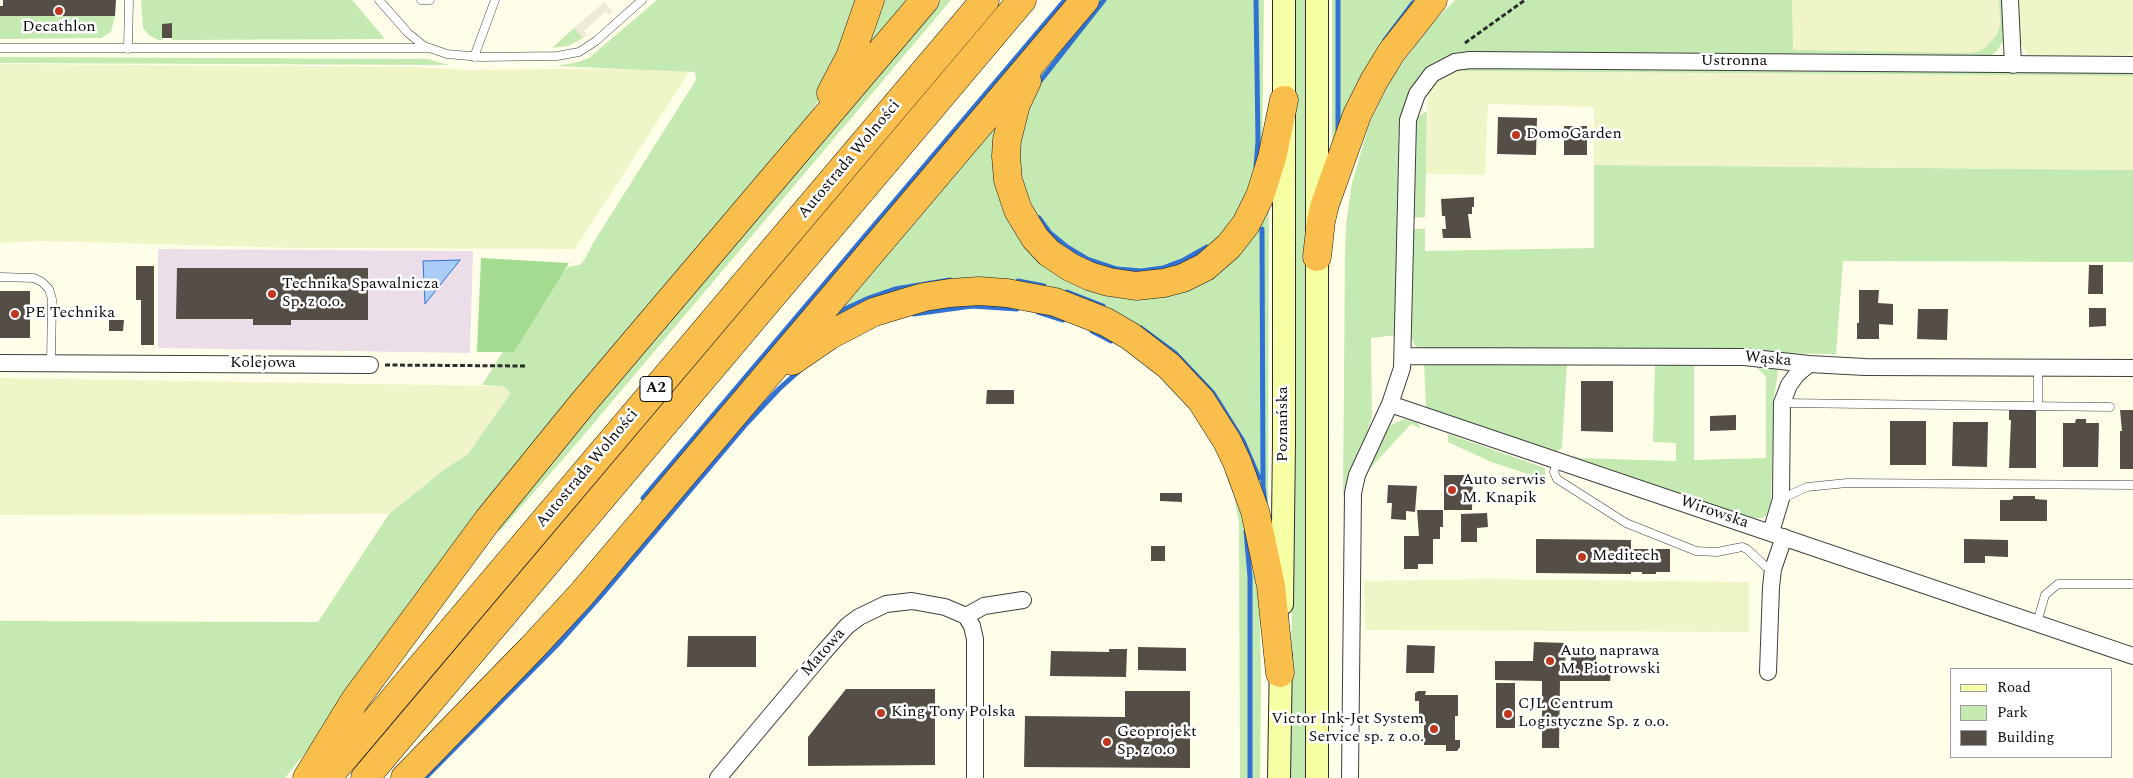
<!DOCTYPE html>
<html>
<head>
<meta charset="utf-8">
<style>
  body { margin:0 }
  #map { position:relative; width:2133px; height:778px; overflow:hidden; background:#ffffe9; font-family:Spectral,serif }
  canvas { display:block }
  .legend { position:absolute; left:1950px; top:668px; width:162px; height:90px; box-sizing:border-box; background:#fff; border:1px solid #9d9d9d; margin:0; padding:6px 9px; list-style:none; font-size:15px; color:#0b0b0b }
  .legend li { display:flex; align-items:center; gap:10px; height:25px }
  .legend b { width:25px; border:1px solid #9d9d9d }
</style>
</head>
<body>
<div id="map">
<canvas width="2133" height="778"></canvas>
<ul class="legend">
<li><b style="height:6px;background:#f7ffa4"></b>Road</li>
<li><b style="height:14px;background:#c4eab2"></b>Park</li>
<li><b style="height:14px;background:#544e47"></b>Building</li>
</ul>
</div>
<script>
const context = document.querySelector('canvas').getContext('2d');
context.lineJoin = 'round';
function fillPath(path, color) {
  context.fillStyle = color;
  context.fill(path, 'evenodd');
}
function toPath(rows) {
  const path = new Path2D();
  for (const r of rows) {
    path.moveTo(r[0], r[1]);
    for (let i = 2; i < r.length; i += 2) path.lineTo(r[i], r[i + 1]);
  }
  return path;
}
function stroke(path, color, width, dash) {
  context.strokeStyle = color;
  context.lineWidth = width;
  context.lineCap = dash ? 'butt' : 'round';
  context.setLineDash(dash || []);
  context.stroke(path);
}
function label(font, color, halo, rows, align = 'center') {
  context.font = font + ' Spectral,serif';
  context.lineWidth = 5;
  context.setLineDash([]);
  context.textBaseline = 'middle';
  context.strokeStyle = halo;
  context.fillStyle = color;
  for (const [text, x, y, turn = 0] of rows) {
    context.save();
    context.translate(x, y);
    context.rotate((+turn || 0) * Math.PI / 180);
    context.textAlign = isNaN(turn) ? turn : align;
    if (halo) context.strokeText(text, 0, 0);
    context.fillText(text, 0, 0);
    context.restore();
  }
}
const industrial = toPath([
  [158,249,473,251,470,353,158,348]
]);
const farmland = toPath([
  [1792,0,1999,0,2000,26,1997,34,1986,47,1979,51,1970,53,1792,50],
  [2017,0,2133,0,2133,55,2034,57,2027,54,2019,40],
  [0,64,415,67,469,70,628,68,685,71,688,74,575,249,295,248,44,241,0,243],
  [1448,71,2133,76,2133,170,1594,165,1594,107,1488,104,1485,175,1426,174,1428,92],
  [0,378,504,386,511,393,468,454,445,469,389,514,0,515],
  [1487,579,1749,582,1749,632,1365,630,1364,581]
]);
const green = toPath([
  [141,0,352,0,385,39,172,40,171,23,162,24,162,40,158,40,149,35,143,28],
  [657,0,861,0,821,97,800,128,285,778,0,778,0,621,318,622,389,514,445,469,468,454,511,393,504,386,482,385,504,350,563,272,568,267,580,265,585,259,593,243,696,80,695,72,557,66,578,62,589,58],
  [877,0,917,0,853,68],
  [936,0,951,0,577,443,499,532,496,528],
  [1096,0,1264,0,1262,164,1244,216,1184,268,1115,275,1065,253,1035,222,1013,149,1042,67],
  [1294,0,1306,0,1308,778,1287,778,1292,610],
  [1332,0,1424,0,1332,158],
  [1455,0,1792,0,1793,50,1970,53,1979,51,1986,47,1997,34,2000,26,1999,0,2004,0,2005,38,1997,51,1989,57,1463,54,1448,56,1433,63,1421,74,1411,90,1397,335,1371,338,1372,417,1367,432,1350,471,1343,497,1345,256,1346,224,1352,183,1369,125,1393,76,1429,27],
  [0,16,115,16,111,32,101,38,0,39],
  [574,28,583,38,568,46,552,48],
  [0,57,427,59,449,65,0,63],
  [1455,68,2133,69,2133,76,1448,71],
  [1002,105,1018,228,1144,292,1269,208,1268,516,1221,415,1046,291,815,326],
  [1427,111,1425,217,1411,218,1412,140,1417,117],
  [1594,165,2133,170,2133,262,1843,261,1836,354,1426,349,1416,347,1412,339,1411,229,1425,229,1425,251,1594,248],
  [1424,361,1567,363,1562,448,1556,452,1426,408],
  [1655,362,1694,363,1694,460,1766,458,1766,377,1752,362,1775,368,1778,371,1774,399,1771,502,1766,516,1762,518,1752,518,1574,459,1573,455,1578,458,1676,461,1676,443,1653,442],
  [1404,419,1418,423,1421,429,1411,424,1364,475,1386,429,1391,425],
  [1448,434,1545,468,1545,476,1537,477,1491,462,1448,442],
  [1233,469,1259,589,1261,676,1260,778,1240,778,1239,523,1234,496,1225,473]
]);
const forest = toPath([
  [481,258,569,263,514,352,477,352]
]);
const plaza = toPath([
  [604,2,613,12,609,15,605,12,584,31,587,35,583,38,574,28]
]);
const water = toPath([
  [460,260,425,304,423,261,460,260]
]);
const stream = toPath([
  [1338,0,1338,130],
  [1385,40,1413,3],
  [1037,85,1104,0],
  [1256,167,1258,141,1256,0],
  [1039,218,1050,233,1067,247,1087,259,1117,269,1141,271,1163,268,1184,260,1207,247],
  [1262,229,1263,487,1265,502],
  [1018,281,1044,286],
  [1067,292,1103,306],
  [1038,312,1063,320],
  [834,314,869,298,895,289,950,280],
  [914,314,972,306,1017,309],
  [1141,328,1175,353,1213,393,1243,441,1259,478],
  [1092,331,1111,341],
  [643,498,1065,0],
  [1246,531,1250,577,1250,778],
  [425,778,557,645,605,591,747,423,779,389,800,370]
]);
const building = toPath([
  [3,0,116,0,115,16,0,16,0,6,3,6],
  [172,23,172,38,162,38,162,24],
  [1498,117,1537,118,1536,155,1497,154],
  [1564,126,1587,126,1587,155,1564,155],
  [1474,197,1474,207,1472,207,1472,214,1468,214,1471,238,1443,238,1442,229,1446,229,1445,216,1442,216,1441,199],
  [2089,265,2103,265,2103,294,2088,294],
  [136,266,154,266,154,345,141,345,141,300,136,300],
  [177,268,368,268,368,320,291,320,291,325,253,325,253,319,176,319],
  [1859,290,1879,290,1878,303,1893,304,1893,325,1879,324,1879,339,1857,339,1857,323,1859,323],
  [0,291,30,291,30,338,0,338],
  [2089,308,2106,308,2106,326,2089,327],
  [1918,309,1948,309,1947,340,1917,339],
  [109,320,124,320,123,331,109,331],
  [1581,381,1613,381,1613,432,1581,431],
  [987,390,1014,390,1014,404,986,404],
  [2009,410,2036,410,2036,468,2009,468,2011,420,2009,420],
  [2120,410,2133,410,2133,469,2120,469,2120,431,2122,431],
  [1736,415,1736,430,1710,431,1710,416],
  [2076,419,2086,419,2086,423,2099,423,2098,467,2063,467,2063,423,2075,423],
  [1890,421,1926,421,1926,465,1890,465],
  [1953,422,1988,422,1987,467,1952,466],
  [1444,475,1473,475,1472,510,1444,510],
  [1388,485,1417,486,1415,512,1406,511,1406,520,1391,519,1392,503,1387,503],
  [1160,493,1182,493,1182,502,1160,501],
  [2013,496,2035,496,2035,499,2047,500,2047,521,2000,521,2000,500,2010,500,2013,499],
  [1417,510,1443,510,1443,527,1440,527,1440,539,1433,539,1433,564,1418,564,1418,569,1404,569,1404,536,1419,536],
  [1487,513,1488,527,1477,528,1477,542,1461,542,1461,514],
  [1536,539,1631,540,1631,549,1670,549,1670,572,1656,572,1656,574,1642,574,1642,572,1631,572,1631,574,1536,573],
  [1964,539,2008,540,2008,557,1985,556,1985,563,1964,563],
  [1151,546,1165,546,1165,561,1151,561],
  [688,636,756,636,756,667,687,667],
  [1534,642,1566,643,1565,672,1571,673,1571,652,1596,652,1596,671,1611,671,1610,681,1560,681,1559,748,1542,748,1542,681,1495,680,1495,661,1533,661],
  [1407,645,1435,646,1434,673,1406,673],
  [1138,647,1186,648,1186,671,1138,670],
  [1109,649,1127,649,1126,677,1050,676,1051,651,1109,652],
  [1496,683,1515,683,1515,728,1496,728],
  [846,689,935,689,935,765,808,766,808,737],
  [1125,691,1190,691,1190,768,1024,767,1025,716,1125,717],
  [1418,691,1426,691,1425,695,1458,695,1458,716,1455,716,1455,740,1460,740,1460,747,1457,751,1446,751,1446,745,1424,745,1424,716,1419,716,1419,701,1415,701,1415,693]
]);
const path = toPath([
  [1465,43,1525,0],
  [385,365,527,366]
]);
const service = toPath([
  [379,0,408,33,424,46,447,54,481,57,557,56,579,52,596,41,642,0],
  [421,0,430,0],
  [0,48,428,48],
  [128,49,129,0],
  [474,57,495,0],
  [0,277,34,278,42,282,49,289,52,299,51,363],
  [2038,368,2038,406],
  [1782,403,2110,407],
  [1557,460,1554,472,1557,479,1626,523,1696,551,1717,552,1742,547,1747,549,1765,566,1773,569],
  [1781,499,1807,487,1847,483,2133,485],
  [2037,623,2045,595,2058,584,2133,584]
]);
const minor = toPath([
  [2010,0,2013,65],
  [1403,356,1744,357,1809,364,1865,367,2133,368],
  [0,363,370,365],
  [1390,404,2133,656],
  [1771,532,1781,499,1782,403,1789,385,1797,374,1809,364],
  [1768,672,1771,587,1773,569,1784,537],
  [718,778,823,653,847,626,859,617,886,604,912,601,945,607,966,616],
  [975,778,975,639,972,626,966,616,984,606,1023,600],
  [1350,778,1353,493,1357,475,1390,404,1402,368,1408,120,1417,94,1432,74,1455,62,1470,60,2133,65]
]);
const secondary = toPath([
  [1317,0,1317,778],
  [1282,604,1284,442,1284,0],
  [1279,778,1281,656]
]);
const motorway = toPath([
  [1027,81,1016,104,1007,140,1006,156,1008,180,1018,210,1035,238,1049,253,1070,267,1089,276,1109,282,1136,286,1164,283,1183,278,1205,267,1229,246,1246,224,1260,196,1272,158,1284,100],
  [831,93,850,57,870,0],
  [1317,257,1321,221,1325,204,1357,115,1374,81,1391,53,1433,0],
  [792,361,830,335,874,312,924,297,950,293,979,291,1007,293,1055,302,1106,322,1130,336,1169,366,1201,400,1227,441,1237,462,1255,511,1271,586,1280,673],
  [307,778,355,700,488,520,583,403,925,0],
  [327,778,985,0],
  [365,778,1022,0],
  [405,778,531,649,581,595,1085,0]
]);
const markers = [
  [59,11,5,"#bf371f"],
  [1516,135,5,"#bf371f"],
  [272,294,5,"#bf371f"],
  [15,314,5,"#bf371f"],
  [1452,490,5,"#bf371f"],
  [1582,557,5,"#bf371f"],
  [1550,661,5,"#bf371f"],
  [881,713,5,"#bf371f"],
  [1508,714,5,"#bf371f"],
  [1434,729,5,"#bf371f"],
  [1107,742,5,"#bf371f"]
];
const shields = [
  [656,389,32]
];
const shieldNames = [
  ["A2",656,389]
];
const poiNames = [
  ["Decathlon",59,28,"center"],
  ["DomoGarden",1526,135],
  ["Technika Spawalnicza",282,285],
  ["Sp. z o.o.",282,303],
  ["PE Technika",25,314],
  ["Auto serwis",1462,481],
  ["M. Knapik",1462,499],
  ["Meditech",1592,557],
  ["Auto naprawa",1560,652],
  ["M. Piotrowski",1560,670],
  ["CJL Centrum",1518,705],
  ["Logistyczne Sp. z o.o.",1518,723],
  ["King Tony Polska",891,713],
  ["Victor Ink-Jet System",1424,720,"right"],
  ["Service sp. z o.o.",1424,738,"right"],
  ["Geoprojekt",1117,733],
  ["Sp. z o.o",1117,751]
];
const streetNames = [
  ["Ustronna",1734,62],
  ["Autostrada Wolności",850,160,-50],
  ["Wąska",1768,360,5],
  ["Kolejowa",263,364],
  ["Poznańska",1284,424,-90],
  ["Autostrada Wolności",588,469,-50],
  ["Wirowska",1714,513,19],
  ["Matowa",824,653,-49]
];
fillPath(industrial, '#ebdee9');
fillPath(farmland, '#f0f5c8');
fillPath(green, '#c4eab2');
fillPath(forest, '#a3db91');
fillPath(plaza, '#eeecd9');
fillPath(water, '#acccf8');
stroke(water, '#3071d2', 1);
stroke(stream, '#3071d2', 5);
fillPath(building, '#544e47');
stroke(service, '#3e3e3e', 9);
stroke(minor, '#3e3e3e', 18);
stroke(secondary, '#2d2d2d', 24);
stroke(motorway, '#1c1c1c', 29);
stroke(path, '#2d2d2d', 3, [5, 2.5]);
stroke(service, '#fff', 8);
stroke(minor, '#fff', 16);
stroke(secondary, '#f7ffa4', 22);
stroke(motorway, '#fabe4c', 28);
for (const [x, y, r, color] of markers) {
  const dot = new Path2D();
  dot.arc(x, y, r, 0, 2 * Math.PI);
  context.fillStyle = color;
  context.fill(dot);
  stroke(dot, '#fff', 2);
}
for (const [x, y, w] of shields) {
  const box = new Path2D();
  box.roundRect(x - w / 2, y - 12.5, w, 25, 4);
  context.fillStyle = '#fff';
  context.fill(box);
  stroke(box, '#0b0b0b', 1);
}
label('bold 15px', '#0b0b0b', null, shieldNames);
label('16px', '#0b0b0b', '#fff', poiNames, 'left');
label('16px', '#0b0b0b', '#fff', streetNames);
</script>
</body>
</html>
